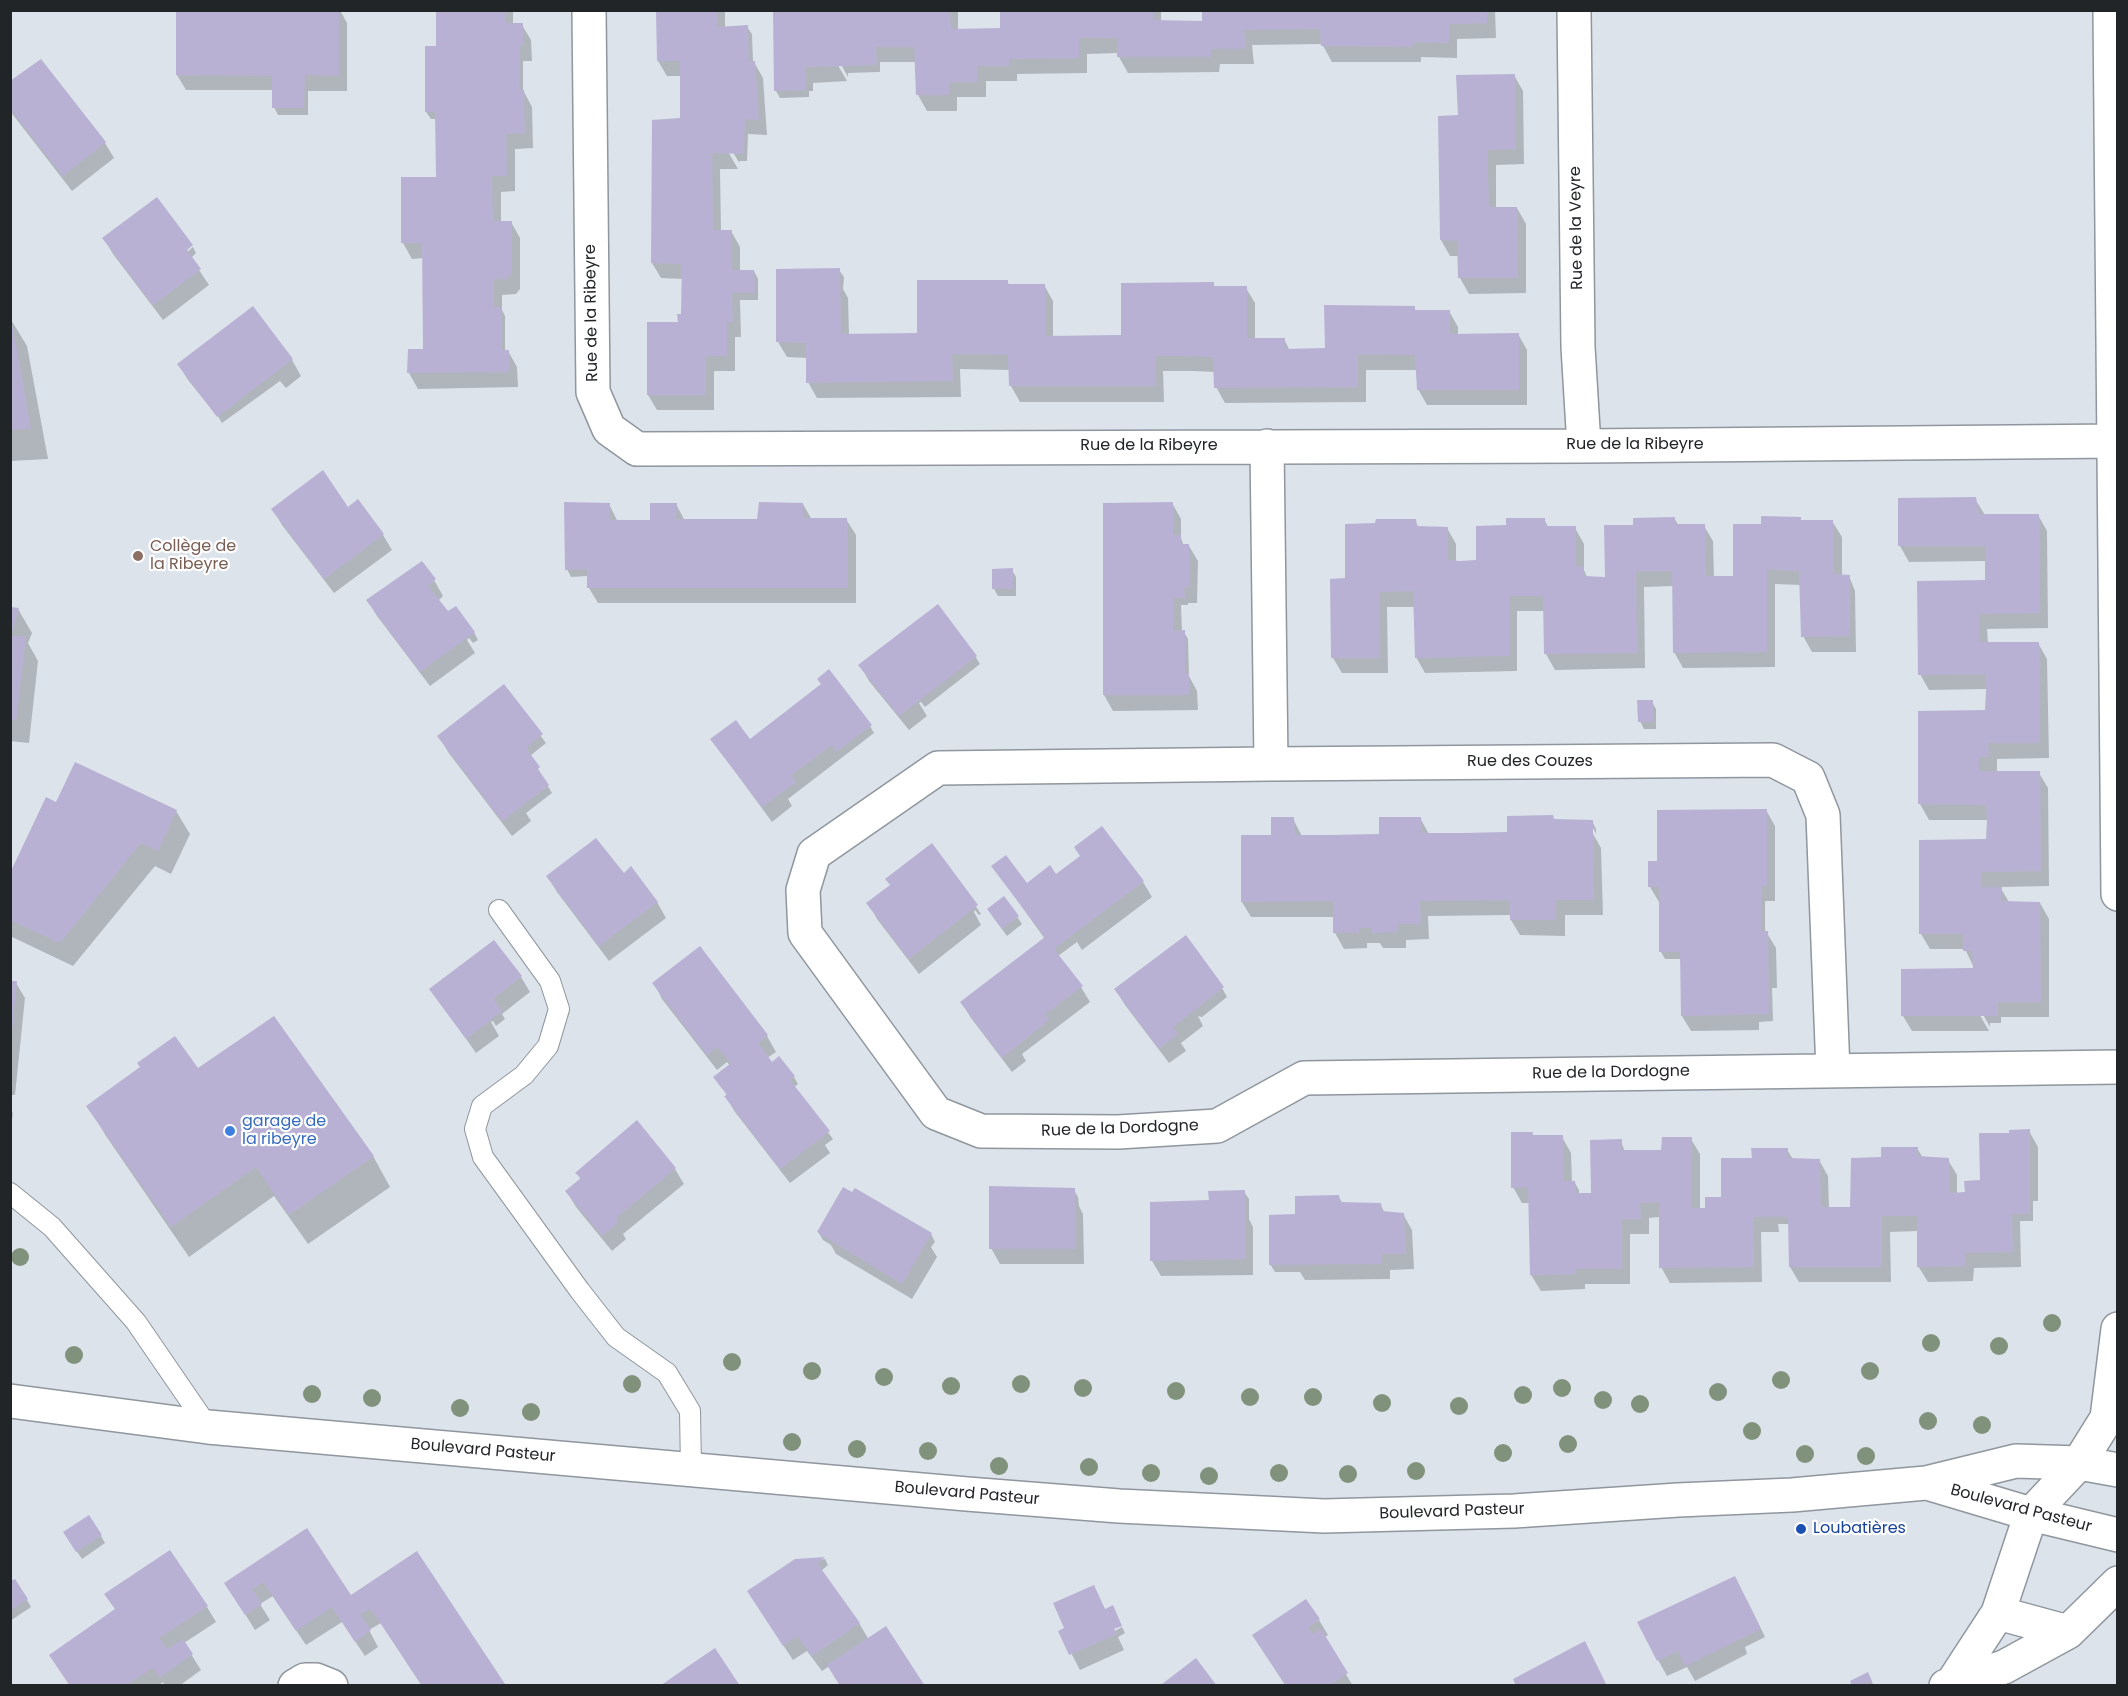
<!DOCTYPE html>
<html>
<head>
<meta charset="utf-8">
<style>
  body { margin:0 }
  #map { position:relative; width:2128px; height:1696px; overflow:hidden; background:#dce3eb; font-family:Poppins,sans-serif }
  canvas { display:block }
  .frame { position:absolute; inset:0; border:12px solid #222527; pointer-events:none }
</style>
</head>
<body>
<div id="map">
<canvas width="2128" height="1696"></canvas>
<div class="frame"></div>
</div>
<script>
const context = document.querySelector('canvas').getContext('2d');
context.lineJoin = 'round';
function fillPath(path, color) {
  context.fillStyle = color;
  context.fill(path, 'evenodd');
}
function toPath(rows) {
  const path = new Path2D();
  for (const r of rows) {
    path.moveTo(r[0], r[1]);
    for (let i = 2; i < r.length; i += 2) path.lineTo(r[i], r[i + 1]);
  }
  return path;
}
function stroke(path, color, width, dash) {
  context.strokeStyle = color;
  context.lineWidth = width;
  context.lineCap = dash ? 'butt' : 'round';
  context.setLineDash(dash || []);
  context.stroke(path);
}
function label(font, color, halo, rows, align = 'center') {
  context.font = font + ' Poppins,sans-serif';
  context.lineWidth = 4.5;
  context.setLineDash([]);
  context.textBaseline = 'middle';
  context.strokeStyle = halo;
  context.fillStyle = color;
  for (const [text, x, y, turn = 0] of rows) {
    context.save();
    context.translate(x, y);
    context.rotate((+turn || 0) * Math.PI / 180);
    context.textAlign = isNaN(turn) ? turn : align;
    if (halo) context.strokeText(text, 0, 0);
    context.fillText(text, 0, 0);
    context.restore();
  }
}
const shadow = toPath([
  [177,10,340,10,347,23,347,91,308,91,308,115,278,115,274,107,274,90,186,90,177,75],
  [438,10,513,10,513,25,522,25,531,40,532,61,523,61,523,90,532,107,533,148,515,149,515,191,501,192,501,222,511,222,520,238,520,289,516,294,502,295,502,310,505,316,505,351,508,351,517,367,518,387,418,389,409,373,409,351,425,350,424,258,412,259,403,243,438,178,438,119,431,119,426,112,426,48,438,53],
  [658,10,725,10,725,27,747,27,752,34,753,62,754,62,763,78,767,135,748,134,747,161,739,161,740,164,729,146,726,148,738,169,720,169,721,231,731,231,740,247,740,272,754,271,758,279,758,300,740,300,741,337,735,337,735,371,714,371,714,410,657,410,648,395,684,316,683,279,661,278,652,263,683,120,681,76,667,76,658,61],
  [775,10,958,10,958,31,1003,30,1010,10,1161,10,1161,22,1204,22,1414,10,1495,10,1496,38,1457,39,1457,58,1421,57,1421,62,1332,62,1322,44,1252,45,1254,64,1220,64,1219,72,1128,73,1119,57,1119,53,1087,54,1087,73,1017,74,1017,81,986,81,986,97,957,97,957,111,927,111,918,95,916,62,880,62,880,72,848,73,848,77,838,59,835,60,847,81,813,83,813,91,809,91,809,97,780,98,776,91],
  [1514,75,1523,91,1524,164,1496,165,1496,208,1517,208,1526,224,1526,293,1469,294,1460,278,1459,256,1450,256,1441,240,1459,116],
  [10,83,105,143,114,158,72,191,10,111],
  [104,238,186,250,186,253,193,247,196,253,191,258,209,285,163,320,113,254],
  [839,270,844,277,843,289,848,298,849,335,919,334,1007,281,1009,285,1044,285,1053,301,1053,337,1123,337,1213,284,1215,287,1246,288,1255,303,1255,340,1284,339,1290,351,1326,350,1414,308,1416,311,1449,311,1458,327,1458,335,1518,334,1527,350,1527,405,1427,405,1418,389,1418,370,1366,370,1366,402,1225,403,1216,387,1215,372,1194,371,1163,371,1164,402,1020,402,1011,386,1010,370,960,369,961,397,817,398,808,382,807,358,787,357,778,342],
  [252,308,292,360,301,376,286,388,280,381,222,423,208,400,206,401,209,406,188,380,179,365],
  [10,318,27,346,48,459,10,461],
  [1975,499,1985,515,2038,515,2047,531,2048,628,1987,629,1988,643,2038,643,2047,659,2049,758,1997,759,1997,773,2039,773,2048,788,2049,886,2000,887,2009,902,2040,903,2049,919,2049,1017,2001,1017,2001,1023,1990,1023,1990,1027,1980,1009,1977,1010,1989,1031,1912,1031,1903,1016,1975,970,1965,949,1930,949,1921,934,1988,840,1989,820,1929,820,1920,804,1987,712,1987,689,1929,690,1920,674,1987,582,1986,561,1909,562,1900,546,1899,500],
  [1172,503,1181,519,1181,538,1184,546,1189,546,1198,561,1197,603,1188,603,1188,605,1181,605,1182,632,1184,632,1188,639,1189,676,1197,691,1198,710,1113,711,1104,695],
  [609,504,618,522,652,522,676,504,685,521,758,520,803,504,812,520,846,519,856,535,856,603,598,603,589,588,588,576,571,577,567,569],
  [347,508,383,535,392,550,334,593,282,525,273,509],
  [1674,518,1679,526,1704,526,1713,541,1714,578,1734,577,1763,525,1800,518,1802,522,1832,521,1842,537,1842,576,1849,576,1855,591,1856,652,1812,652,1803,636,1801,585,1775,584,1775,667,1683,668,1674,652,1674,586,1644,587,1645,668,1555,670,1546,654,1545,611,1517,611,1517,671,1425,673,1416,657,1415,607,1387,607,1388,673,1342,673,1333,658,1347,579,1415,521,1419,528,1447,528,1456,544,1456,562,1477,561,1507,527,1544,519,1548,527,1575,528,1584,544,1584,570,1587,577,1606,578,1635,527],
  [1012,570,1016,577,1016,596,998,596,994,589],
  [434,580,443,596,438,601,447,613,474,632,478,640,473,643,469,638,467,640,475,653,430,686,377,616,368,601],
  [10,608,18,609,32,633,28,643,38,661,29,743,10,741],
  [970,648,980,664,925,707,921,702,919,703,927,716,909,730,869,681,860,665],
  [822,685,870,726,874,733,788,799,792,806,772,822,717,747,749,741],
  [503,686,546,743,530,756,552,793,526,813,531,821,512,836,448,752,439,736],
  [1652,702,1656,709,1656,729,1644,729,1640,721],
  [57,804,176,811,190,834,171,874,155,866,73,966,10,936,10,876],
  [1766,810,1775,826,1775,901,1765,901,1765,933,1767,933,1776,948,1777,988,1772,988,1773,1021,1759,1022,1759,1030,1691,1031,1682,1016,1682,959,1665,959,1661,952,1661,902,1659,902,1650,887,1658,862],
  [1420,818,1429,834,1508,833,1555,821,1592,821,1596,829,1596,834,1591,824,1588,825,1601,848,1603,915,1565,915,1565,936,1520,935,1511,920,1511,915,1428,916,1429,939,1406,940,1406,948,1383,948,1380,943,1367,943,1367,948,1344,949,1335,933,1335,917,1251,917,1242,902,1273,836,1293,819,1302,836,1381,835],
  [1101,828,1143,882,1152,897,1082,950,1077,942,1058,956,1081,987,1090,1002,1022,1054,1026,1061,1012,1072,971,1018,962,1003,1045,939,993,867,1027,885,1056,876,1081,856],
  [623,874,657,902,666,918,609,961,557,892,548,877],
  [955,876,981,914,979,915,975,910,974,912,981,925,919,974,877,919,868,903,891,886],
  [1004,898,1022,924,1007,936,993,917],
  [521,977,530,992,502,1014,505,1019,496,1026,493,1021,491,1022,499,1036,476,1053,431,989],
  [1218,981,1227,997,1202,1017,1198,1016,1203,1026,1181,1043,1186,1051,1169,1063,1125,1005,1116,990],
  [10,982,16,983,25,998,15,1095,10,1095],
  [654,983,767,1036,776,1052,767,1058,771,1064,794,1077,798,1084,794,1087,833,1139,825,1145,830,1153,790,1183,735,1112,726,1097,730,1066,727,1062,717,1070,662,999],
  [197,1071,373,1156,390,1187,308,1244,274,1196,189,1257,106,1136,88,1106],
  [10,1108,13,1113,10,1133],
  [2029,1131,2038,1147,2038,1201,2033,1201,2033,1221,2020,1221,2021,1267,1974,1268,1973,1281,1928,1282,1918,1266,1918,1231,1890,1232,1891,1282,1799,1282,1790,1267,1790,1224,1778,1224,1779,1232,1761,1232,1762,1282,1670,1283,1661,1267,1660,1217,1649,1218,1649,1234,1630,1234,1630,1284,1585,1284,1585,1289,1541,1291,1531,1275,1530,1203,1522,1203,1513,1187,1532,1133,1534,1136,1562,1137,1571,1153,1572,1183,1575,1183,1579,1190,1579,1195,1593,1195,1621,1141,1625,1152,1663,1152,1691,1139,1700,1154,1700,1209,1707,1209,1722,1198,1754,1160,1787,1150,1793,1159,1819,1160,1828,1176,1829,1209,1851,1209,1883,1159,1917,1148,1923,1158,1948,1160,1957,1175,1957,1194,1966,1194,1979,1182,2011,1135],
  [675,1169,684,1184,623,1234,626,1239,612,1251,576,1207,567,1192,581,1180,577,1173],
  [1074,1190,1078,1197,1079,1206,1083,1214,1084,1264,1000,1264,991,1248],
  [1244,1192,1249,1199,1249,1219,1253,1227,1253,1275,1161,1276,1152,1261],
  [1339,1197,1342,1203,1380,1204,1385,1213,1403,1214,1412,1230,1414,1269,1390,1270,1390,1279,1305,1280,1300,1272,1275,1272,1270,1264,1297,1216],
  [818,1232,931,1234,935,1242,931,1247,937,1257,912,1299,836,1254,831,1245,823,1240],
  [306,1530,350,1597,416,1553,504,1686,422,1686,381,1623,369,1630,378,1647,365,1656,342,1622,306,1645,273,1596,260,1604,270,1620,255,1630,235,1598],
  [101,1536,105,1543,82,1559,69,1540],
  [825,1559,828,1565,821,1571,859,1623,869,1640,822,1671,807,1651,793,1660,758,1607,796,1561],
  [10,1583,27,1600,31,1607,10,1621],
  [1094,1587,1115,1631,1122,1627,1125,1633,1118,1637,1124,1650,1080,1670,1060,1632,1066,1629],
  [106,1594,207,1607,216,1622,184,1643,201,1670,179,1686,165,1686,163,1682,158,1686,70,1686,51,1655,116,1610],
  [1747,1600,1765,1637,1745,1647,1747,1654,1695,1681,1687,1667,1667,1676,1658,1660],
  [1319,1620,1328,1635,1324,1638,1353,1686,1286,1686,1263,1651],
  [1868,1674,1874,1686,1853,1686]
]);
const building = toPath([
  [176,10,339,10,339,76,305,75,304,108,272,108,272,76,176,75],
  [436,10,505,10,506,23,523,23,523,46,520,45,519,89,524,90,525,133,506,134,507,176,492,176,493,221,512,221,512,272,507,279,494,279,494,307,502,307,502,350,509,350,509,372,407,373,408,349,423,349,422,243,401,243,401,177,436,177,435,112,425,112,425,46,436,46],
  [656,10,717,10,717,27,748,25,749,61,755,61,759,120,745,119,744,154,712,153,713,230,732,230,732,270,754,270,755,293,732,293,733,322,727,322,727,356,706,356,706,395,647,395,647,322,678,322,677,314,681,314,682,264,651,263,652,120,680,118,680,61,657,61],
  [773,10,950,10,951,29,1000,28,1000,10,1153,10,1153,20,1202,21,1202,10,1487,10,1487,23,1449,24,1449,43,1413,42,1413,47,1321,46,1320,29,1244,30,1246,49,1211,49,1211,57,1117,57,1117,38,1079,38,1079,58,1009,59,1009,66,977,66,977,82,949,82,949,95,916,95,914,47,876,47,877,65,805,67,806,90,774,91],
  [41,59,106,142,63,176,10,109,10,81],
  [1515,74,1516,149,1488,150,1488,177,1489,207,1517,207,1518,278,1458,278,1457,241,1440,240,1438,116,1458,115,1456,75],
  [157,197,193,245,187,250,201,269,153,305,102,238],
  [840,268,841,334,917,333,917,280,1008,280,1008,284,1045,284,1045,336,1121,335,1121,283,1214,282,1214,286,1247,286,1247,338,1285,338,1285,349,1325,348,1324,305,1415,306,1415,310,1450,310,1450,334,1519,333,1519,390,1417,390,1415,355,1358,354,1358,387,1214,388,1213,357,1184,356,1155,356,1156,386,1009,386,1008,355,981,354,952,354,953,381,806,383,806,343,776,342,776,269],
  [253,306,293,359,217,417,177,364],
  [10,324,12,324,31,429,10,430],
  [323,470,348,507,358,499,384,534,324,579,271,509],
  [1976,497,1979,514,2039,514,2040,613,1979,614,1980,642,2039,642,2040,743,1988,743,1989,757,1979,757,1979,771,2040,771,2041,871,1982,872,1981,887,2002,887,2001,901,2040,902,2041,1002,1998,1002,1998,1016,1901,1016,1901,969,1973,968,1972,951,1963,951,1963,934,1919,934,1919,840,1986,839,1987,821,1986,805,1918,804,1918,711,1985,710,1986,691,1985,674,1918,675,1917,581,1985,580,1985,546,1898,546,1898,498],
  [564,502,610,503,610,520,650,520,650,503,677,503,676,519,757,519,759,502,803,503,803,518,847,518,848,588,587,588,587,569,565,570],
  [1173,502,1173,535,1181,535,1181,544,1189,544,1189,588,1184,587,1185,598,1173,598,1173,631,1185,630,1185,674,1189,673,1189,695,1103,695,1103,503],
  [1761,516,1801,517,1801,520,1833,520,1834,574,1850,575,1850,636,1801,637,1799,571,1767,569,1767,652,1673,653,1672,571,1636,571,1637,653,1544,654,1543,596,1509,596,1509,656,1415,658,1413,591,1379,592,1380,658,1331,658,1330,579,1345,578,1345,524,1375,523,1376,519,1416,519,1417,526,1448,527,1448,560,1460,561,1476,560,1476,526,1506,525,1506,518,1545,518,1545,526,1576,526,1576,566,1584,567,1584,576,1605,577,1604,525,1633,525,1633,518,1675,517,1675,524,1705,524,1706,576,1733,576,1733,524,1761,524],
  [422,561,436,579,428,586,448,611,456,606,475,632,420,672,366,600],
  [1013,568,1013,589,992,589,992,569],
  [938,604,977,656,899,716,858,665],
  [10,607,19,608,11,635,10,635],
  [10,636,26,636,16,720,10,720],
  [829,669,872,725,836,752,832,745,791,775,796,782,762,807,710,739,736,720,750,739,821,684,817,679],
  [504,684,543,734,526,748,540,767,538,769,549,785,502,821,437,736],
  [1637,700,1653,700,1653,722,1638,722],
  [75,762,177,810,158,851,141,843,60,943,10,920,10,873,46,797,56,802],
  [1767,809,1767,886,1762,886,1761,931,1768,931,1769,1014,1681,1016,1680,952,1659,952,1659,887,1648,887,1648,861,1657,861,1657,810],
  [1553,815,1554,819,1593,820,1593,831,1594,900,1556,900,1556,920,1510,920,1510,900,1420,901,1421,924,1398,924,1398,932,1372,933,1372,928,1359,928,1359,933,1333,933,1333,901,1241,902,1241,835,1271,835,1271,817,1294,817,1295,835,1332,835,1379,834,1379,817,1421,817,1422,833,1463,833,1507,832,1507,816],
  [1102,826,1144,881,1054,949,1083,986,1045,1014,1049,1020,1002,1058,960,1002,1045,937,991,866,1006,855,1027,883,1050,865,1056,874,1080,856,1074,847],
  [596,838,624,873,631,866,658,902,599,946,546,876],
  [932,843,978,905,909,959,866,903,890,885,885,879],
  [1004,896,1019,916,1002,929,987,909],
  [1186,935,1224,987,1173,1027,1178,1034,1159,1049,1114,989],
  [494,940,522,976,493,999,502,1011,466,1039,429,989],
  [700,946,768,1035,758,1043,772,1062,779,1056,795,1076,790,1080,830,1131,780,1169,724,1096,727,1095,713,1077,731,1063,717,1047,707,1055,652,983],
  [10,981,17,981,12,1030,10,1029],
  [274,1016,374,1156,289,1215,256,1167,171,1227,86,1106,140,1067,137,1063,175,1036,198,1068],
  [637,1120,676,1168,616,1218,618,1223,602,1236,565,1191,581,1178,575,1173],
  [2030,1129,2030,1214,2012,1214,2013,1252,1965,1253,1965,1266,1917,1267,1917,1216,1882,1216,1882,1267,1789,1267,1788,1217,1753,1217,1754,1267,1659,1268,1659,1202,1640,1203,1641,1219,1622,1219,1622,1269,1576,1269,1576,1274,1530,1275,1528,1187,1511,1188,1511,1132,1533,1132,1532,1135,1563,1135,1564,1181,1575,1181,1576,1193,1591,1193,1590,1140,1622,1139,1622,1150,1661,1150,1662,1137,1692,1137,1691,1208,1705,1208,1705,1197,1721,1197,1721,1158,1752,1158,1751,1148,1788,1148,1788,1158,1820,1159,1821,1207,1850,1207,1851,1158,1881,1157,1881,1147,1918,1147,1918,1156,1949,1158,1949,1193,1965,1192,1964,1181,1980,1180,1979,1133,2009,1133,2009,1130],
  [989,1186,1075,1188,1076,1249,989,1249],
  [843,1187,852,1192,855,1188,932,1233,902,1284,817,1232],
  [1245,1190,1245,1259,1150,1261,1150,1202,1209,1200,1208,1191],
  [1339,1195,1340,1202,1381,1203,1382,1211,1404,1213,1406,1254,1382,1254,1381,1264,1269,1265,1269,1215,1295,1214,1295,1196],
  [89,1515,102,1535,76,1552,63,1532],
  [307,1528,351,1595,417,1551,505,1684,422,1686,371,1609,360,1614,371,1630,355,1642,332,1607,296,1631,263,1582,252,1589,262,1604,245,1615,224,1583],
  [170,1550,208,1606,159,1638,167,1649,183,1639,193,1654,160,1677,153,1668,125,1686,70,1686,49,1655,115,1609,104,1594],
  [825,1557,817,1563,860,1623,812,1656,797,1636,783,1646,747,1591,795,1559],
  [1735,1576,1761,1629,1685,1666,1678,1651,1657,1661,1637,1622],
  [15,1579,28,1599,10,1611,10,1581],
  [1094,1585,1105,1609,1113,1605,1122,1626,1114,1629,1117,1634,1069,1655,1058,1631,1064,1628,1053,1603],
  [1306,1599,1320,1619,1308,1628,1313,1634,1321,1629,1348,1673,1329,1686,1286,1686,1252,1635],
  [886,1626,925,1686,840,1686,827,1665],
  [1585,1641,1607,1686,1516,1686,1513,1679],
  [715,1648,740,1686,660,1686,690,1665],
  [1196,1658,1217,1686,1163,1686,1162,1684],
  [1868,1672,1872,1681,1862,1686,1852,1686,1850,1681]
]);
const service = toPath([
  [499,910,550,981,559,1009,548,1046,524,1075,482,1106,475,1129,483,1157,580,1291,616,1337,667,1373,690,1411,691,1469],
  [10,1193,52,1227,136,1322,208,1427]
]);
const minor = toPath([
  [589,10,593,392,609,429,637,449,1584,446,2118,441],
  [1574,10,1578,347,1584,446],
  [2110,10,2118,894],
  [1267,446,1271,764,1773,760,1808,778,1823,815,1833,1071],
  [1271,764,938,768,814,854,803,890,805,933,936,1113,981,1131,1118,1132,1217,1126,1304,1078,2118,1067],
  [1998,1613,2068,1632],
  [1953,1682,1998,1613,2031,1514,2079,1463,2107,1418,2118,1329],
  [295,1686,305,1680,316,1680,331,1686],
  [1946,1686,2004,1667,2068,1632,2118,1583]
]);
const secondary = toPath([
  [10,1401,208,1427,967,1494,1119,1506,1324,1516,1514,1511,1678,1500,1792,1495,1926,1483,2016,1461,2079,1463,2118,1470],
  [1927,1483,2031,1514,2118,1535]
]);
const trees = [
  [20,1257],
  [2052,1323],
  [1931,1343],
  [1999,1346],
  [74,1355],
  [732,1362],
  [812,1371],
  [1870,1371],
  [884,1377],
  [1781,1380],
  [632,1384],
  [1021,1384],
  [951,1386],
  [1083,1388],
  [1562,1388],
  [1176,1391],
  [1718,1392],
  [312,1394],
  [1523,1395],
  [1250,1397],
  [1313,1397],
  [372,1398],
  [1603,1400],
  [1382,1403],
  [1640,1404],
  [1459,1406],
  [460,1408],
  [531,1412],
  [1928,1421],
  [1982,1425],
  [1752,1431],
  [792,1442],
  [1568,1444],
  [857,1449],
  [928,1451],
  [1503,1453],
  [1805,1454],
  [1866,1456],
  [999,1466],
  [1089,1467],
  [1416,1471],
  [1151,1473],
  [1279,1473],
  [1348,1474],
  [1209,1476]
];
const markers = [
  [138,556,6,"#8d6e63"],
  [230,1131,6,"#3f7fe0"],
  [1801,1529,6,"#1a4fb4"]
];
const streetNames = [
  ["Rue de la Veyre",1577,228,-91],
  ["Rue de la Ribeyre",592,313,-91],
  ["Rue de la Ribeyre",1635,445],
  ["Rue de la Ribeyre",1149,446],
  ["Rue des Couzes",1530,762],
  ["Rue de la Dordogne",1611,1073,-1],
  ["Rue de la Dordogne",1120,1129,-2],
  ["Boulevard Pasteur",483,1451,5],
  ["Boulevard Pasteur",967,1494,5],
  ["Boulevard Pasteur",2021,1509,15],
  ["Boulevard Pasteur",1452,1512,-2]
];
const educationNames = [
  ["Collège de",150,547],
  ["la Ribeyre",150,565]
];
const shopNames = [
  ["garage de",242,1122],
  ["la ribeyre",242,1140]
];
const transitNames = [
  ["Loubatières",1813,1529]
];
fillPath(shadow, '#0003');
fillPath(building, '#b8b1d4');
stroke(service, '#8f969d', 22);
stroke(minor, '#8f969d', 36);
stroke(secondary, '#8f969d', 36);
stroke(service, '#fff', 20);
stroke(minor, '#fff', 33);
stroke(secondary, '#fff', 33);
context.fillStyle = '#80927b';
for (const [x, y] of trees) {
  context.beginPath();
  context.arc(x, y, 9, 0, 2 * Math.PI);
  context.fill();
}
for (const [x, y, r, color] of markers) {
  const dot = new Path2D();
  dot.arc(x, y, r, 0, 2 * Math.PI);
  context.fillStyle = color;
  context.fill(dot);
  stroke(dot, '#fff', 2);
}
label('16px', '#222527', '#fff', streetNames);
label('16px', '#785e54', '#fff', educationNames, 'left');
label('16px', '#366cbe', '#fff', shopNames, 'left');
label('16px', '#164399', '#fff', transitNames, 'left');
</script>
</body>
</html>
